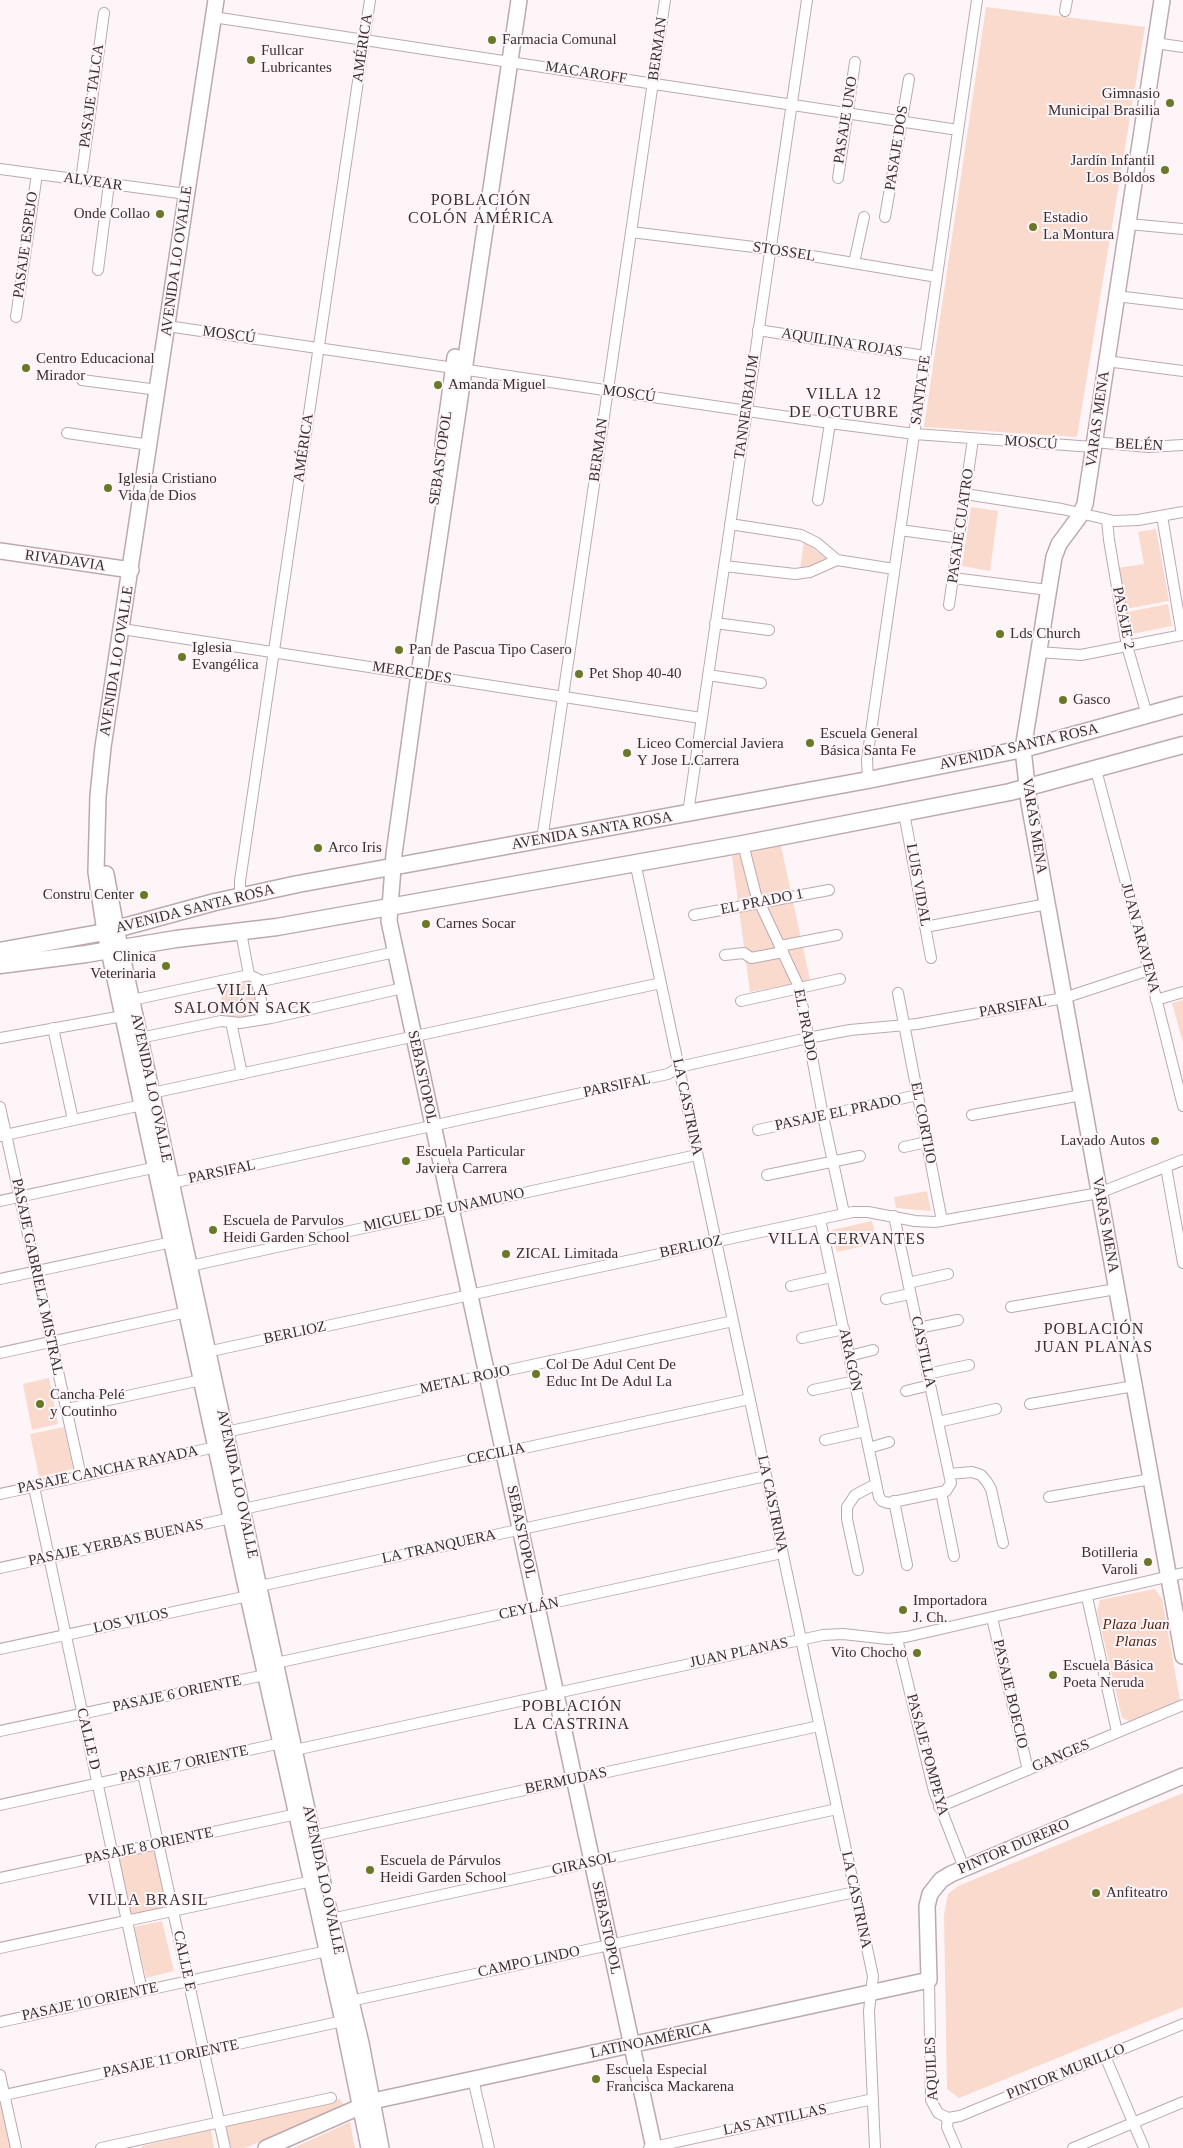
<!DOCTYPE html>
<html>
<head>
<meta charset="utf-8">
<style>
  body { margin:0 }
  canvas { display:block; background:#fef5f8 }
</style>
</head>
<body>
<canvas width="1183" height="2148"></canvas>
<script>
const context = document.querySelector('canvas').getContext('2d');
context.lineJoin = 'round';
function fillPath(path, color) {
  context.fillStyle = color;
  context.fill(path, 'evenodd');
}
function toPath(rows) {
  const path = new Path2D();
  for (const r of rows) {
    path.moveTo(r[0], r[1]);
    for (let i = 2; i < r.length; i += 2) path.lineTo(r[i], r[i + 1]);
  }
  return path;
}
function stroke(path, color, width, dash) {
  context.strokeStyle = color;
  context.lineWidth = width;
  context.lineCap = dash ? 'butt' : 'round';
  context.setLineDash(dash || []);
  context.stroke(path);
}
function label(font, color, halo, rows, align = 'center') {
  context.font = font + ' "Times New Roman",serif';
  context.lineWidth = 4;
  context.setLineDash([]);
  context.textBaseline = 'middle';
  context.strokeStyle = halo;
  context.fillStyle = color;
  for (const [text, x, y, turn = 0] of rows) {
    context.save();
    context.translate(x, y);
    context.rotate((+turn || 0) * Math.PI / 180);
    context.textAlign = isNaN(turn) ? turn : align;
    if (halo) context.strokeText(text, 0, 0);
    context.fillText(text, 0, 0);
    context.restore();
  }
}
const green = toPath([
  [986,7,1145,27,1077,437,924,427],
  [971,507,998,511,990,571,962,566],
  [1156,529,1169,601,1125,609,1118,568,1144,564,1138,532],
  [804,541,825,558,823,561,800,569],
  [1168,604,1172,626,1132,634,1127,612],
  [781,846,810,980,801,982,759,894,750,853],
  [742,854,793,984,750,992,732,856],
  [244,980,250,981,257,986,262,1015,237,1019,224,1015,219,985],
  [1183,1000,1183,1043,1172,1003],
  [927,1191,931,1211,896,1208,894,1197],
  [872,1221,877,1243,837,1252,832,1230],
  [49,1378,58,1424,32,1430,23,1384],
  [64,1427,73,1469,39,1477,30,1434],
  [1155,1589,1162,1599,1180,1700,1129,1721,1122,1718,1097,1611,1100,1600],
  [1183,1793,1183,2007,959,2098,947,2089,944,1915,948,1894,958,1886],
  [153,1849,157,1851,170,1905,167,1909,133,1916,130,1914,119,1860,120,1857],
  [162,1921,174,1971,146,1978,134,1927],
  [0,2089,13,2148,0,2148],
  [340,2099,344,2106,245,2148,231,2148,226,2127,228,2124],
  [350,2122,355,2148,293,2148],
  [211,2130,214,2148,142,2148,142,2146]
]);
const street = toPath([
  [1065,11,1067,0],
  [213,17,958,130],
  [1155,43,1183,47],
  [0,169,186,194],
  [838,178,855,62],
  [81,180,104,13],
  [885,217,909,79],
  [1128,224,1183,229],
  [631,232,770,249,937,277],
  [854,263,864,217],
  [98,270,109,184],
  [1116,296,1183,304],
  [16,317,37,174],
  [167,326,830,423,915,434,1093,447],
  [758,330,925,356],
  [1106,361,1183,371],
  [82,380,158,390],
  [67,433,150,445],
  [1094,442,1148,447,1183,445],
  [965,494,1062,509,1114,521,1138,520,1183,512],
  [818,500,830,423],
  [1162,516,1182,635],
  [1107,520,1109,540,1127,646,1147,715],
  [730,524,801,535,817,543,837,560],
  [900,530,959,538],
  [724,566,795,574,810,572,837,560,894,569],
  [953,578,1048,590],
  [949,605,973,439],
  [715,623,769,630],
  [122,629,701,718],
  [1038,652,1081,655,1183,635],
  [708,675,761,683],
  [1096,770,1149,970,1183,1106],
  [868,780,867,759,876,697,977,0],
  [688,813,807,0],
  [904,813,931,958],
  [542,840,665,0],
  [743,844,756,895,799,987,823,1116,844,1213],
  [635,862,873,1976,869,2011,875,2148],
  [240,897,240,881,370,0],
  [694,915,829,890],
  [925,927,1047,904],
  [241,932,249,975],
  [780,946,837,935],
  [725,955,744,953,751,958,783,952],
  [256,978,265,1018],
  [898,993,942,1221],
  [132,1000,249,975,262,981,395,952],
  [1156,1000,1183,992],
  [741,1001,840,979],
  [231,1022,242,1074],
  [53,1028,73,1120],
  [0,1038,123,1016],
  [140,1038,221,1021,240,1023,271,1018,403,988],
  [152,1093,661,983],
  [0,1107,81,1476],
  [972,1115,1082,1095],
  [758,1130,918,1095],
  [1,1136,142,1105],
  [904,1147,927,1142],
  [1166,1167,1183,1263],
  [767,1175,860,1156],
  [172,1183,668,1074,679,1067,808,1038,850,1030,917,1024,1064,998,1149,970],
  [0,1201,162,1166],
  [820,1219,879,1497,882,1501,888,1503,946,1491,951,1483,894,1216],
  [190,1266,697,1155],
  [0,1279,172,1242],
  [908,1283,948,1274],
  [791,1286,832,1277],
  [886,1299,910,1294],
  [1011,1307,1116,1289],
  [918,1328,958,1320],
  [802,1338,844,1329],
  [0,1353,187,1312],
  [202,1353,853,1212,868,1212,915,1221,935,1222,1099,1193,1183,1160],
  [849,1356,873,1350],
  [927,1374,969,1365],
  [813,1390,855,1381],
  [906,1391,930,1385],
  [1030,1404,1134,1386],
  [67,1409,201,1380],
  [938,1422,996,1409],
  [226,1432,733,1321],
  [825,1440,865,1431],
  [869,1448,889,1442],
  [949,1474,972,1472,981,1475,987,1482,991,1489,1003,1543],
  [34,1487,142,1991],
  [941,1492,954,1556],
  [0,1494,216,1447],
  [1049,1497,1151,1479],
  [894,1501,907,1565],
  [243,1509,750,1399],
  [0,1568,231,1518],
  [858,1570,847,1519,847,1507,855,1495,876,1484],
  [260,1586,766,1476],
  [1087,1597,1117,1732],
  [992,1618,1028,1770],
  [897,1639,934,1791,964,1868],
  [0,1649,253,1595],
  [276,1663,782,1553],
  [0,1731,265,1675],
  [295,1750,823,1635,843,1634,888,1639,906,1637,1183,1573],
  [143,1774,225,2148],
  [0,1805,281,1743],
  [939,1807,1183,1705],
  [313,1836,819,1726],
  [0,1878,297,1814],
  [331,1919,837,1809],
  [0,1948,312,1881],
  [929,1980,931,2100,938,2113,948,2118,960,2116,1183,2024],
  [350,2001,855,1892],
  [0,2022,327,1951],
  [1105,2056,1144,2148],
  [0,2075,16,2148],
  [473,2079,489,2148],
  [0,2096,343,2021],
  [948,2118,947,2127,956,2148],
  [101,2148,331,2098],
  [649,2148,873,2099],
  [1073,2148,1183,2102]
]);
const secondary = toPath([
  [216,0,103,747,98,796,96,872,105,932,153,1156,248,1596,343,2021,369,2148],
  [519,0,419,674,394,854,389,921,654,2148],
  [1162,0,1085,504,1079,517,1059,544,1054,557,1023,749,1029,803,1183,1656],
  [443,444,455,357],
  [0,551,131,570],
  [106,874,116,928,323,1883],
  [328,1906,361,2043,381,2148],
  [266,2148,373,2101,929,1980,927,1906,930,1894,941,1880,951,1874,1183,1776]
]);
const primary = toPath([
  [0,951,105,932,215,902,298,884,868,780,1023,749,1183,705],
  [0,965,86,954,176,939,277,927,743,844,1010,792,1183,745]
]);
const markers = [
  [492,40,5,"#697927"],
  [251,60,5,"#697927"],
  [1170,103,5,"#697927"],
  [1165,170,5,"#697927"],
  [160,214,5,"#697927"],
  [1033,227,5,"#697927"],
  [26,368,5,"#697927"],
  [438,385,5,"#697927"],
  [108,488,5,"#697927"],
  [1000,634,5,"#697927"],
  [399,650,5,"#697927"],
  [182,657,5,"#697927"],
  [579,674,5,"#697927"],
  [1063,700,5,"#697927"],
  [810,743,5,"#697927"],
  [627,753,5,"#697927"],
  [318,848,5,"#697927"],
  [144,895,5,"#697927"],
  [426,924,5,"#697927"],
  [166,966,5,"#697927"],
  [1155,1141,5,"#697927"],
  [406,1161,5,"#697927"],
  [213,1230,5,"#697927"],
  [506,1254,5,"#697927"],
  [536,1374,5,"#697927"],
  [40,1404,5,"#697927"],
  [1148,1562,5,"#697927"],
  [903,1610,5,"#697927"],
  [917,1653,5,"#697927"],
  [1053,1675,5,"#697927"],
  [370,1870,5,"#697927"],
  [1096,1893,5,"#697927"],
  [596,2079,5,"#697927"]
];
const poiNames = [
  ["Farmacia Comunal",502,40],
  ["Fullcar",261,51],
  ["Lubricantes",261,68],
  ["Gimnasio",1160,94,"right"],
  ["Municipal Brasilia",1160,111,"right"],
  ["Jardín Infantil",1155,161,"right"],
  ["Los Boldos",1155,178,"right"],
  ["Onde Collao",150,214,"right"],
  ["Estadio",1043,218],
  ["La Montura",1043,235],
  ["Centro Educacional",36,359],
  ["Mirador",36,376],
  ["Amanda Miguel",448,385],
  ["Iglesia Cristiano",118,479],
  ["Vida de Dios",118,496],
  ["Lds Church",1010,634],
  ["Iglesia",192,648],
  ["Evangélica",192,665],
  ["Pan de Pascua Tipo Casero",409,650],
  ["Pet Shop 40-40",589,674],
  ["Gasco",1073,700],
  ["Escuela General",820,734],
  ["Básica Santa Fe",820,751],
  ["Liceo Comercial Javiera",637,744],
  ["Y Jose L.Carrera",637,761],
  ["Arco Iris",328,848],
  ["Constru Center",134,895,"right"],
  ["Carnes Socar",436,924],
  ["Clinica",156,957,"right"],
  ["Veterinaria",156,974,"right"],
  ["Lavado Autos",1145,1141,"right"],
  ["Escuela Particular",416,1152],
  ["Javiera Carrera",416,1169],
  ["Escuela de Parvulos",223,1221],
  ["Heidi Garden School",223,1238],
  ["ZICAL Limitada",516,1254],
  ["Col De Adul Cent De",546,1365],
  ["Educ Int De Adul La",546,1382],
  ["Cancha Pelé",50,1395],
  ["y Coutinho",50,1412],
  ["Botilleria",1138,1553,"right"],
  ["Varoli",1138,1570,"right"],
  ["Importadora",913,1601],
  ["J. Ch.",913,1618],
  ["Vito Chocho",907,1653,"right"],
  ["Escuela Básica",1063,1666],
  ["Poeta Neruda",1063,1683],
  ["Escuela de Párvulos",380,1861],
  ["Heidi Garden School",380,1878],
  ["Anfiteatro",1106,1893],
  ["Escuela Especial",606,2070],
  ["Francisca Mackarena",606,2087]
];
const streetNames = [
  ["AMÉRICA",363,48,-82],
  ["BERMAN",658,49,-82],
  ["MACAROFF",586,73,9],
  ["PASAJE TALCA",92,96,-82],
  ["PASAJE UNO",846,120,-81],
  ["PASAJE DOS",897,148,-81],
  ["ALVEAR",93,182,8],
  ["PASAJE ESPEJO",26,245,-82],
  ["STOSSEL",784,252,9],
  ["AVENIDA LO OVALLE",177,261,-82],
  ["MOSCÚ",229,335,8],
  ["AQUILINA ROJAS",842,343,9],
  ["SANTA FE",921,390,-82],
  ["MOSCÚ",629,394,8],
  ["TANNENBAUM",747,407,-82],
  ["VARAS MENA",1098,419,-82],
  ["MOSCÚ",1031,443,4],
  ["BELÉN",1139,445,3],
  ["AMÉRICA",304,448,-82],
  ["BERMAN",599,450,-82],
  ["SEBASTOPOL",441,458,-82],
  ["PASAJE CUATRO",961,526,-82],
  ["RIVADAVIA",65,561,8],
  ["PASAJE 2",1123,618,79],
  ["AVENIDA LO OVALLE",117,661,-81],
  ["MERCEDES",412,673,9],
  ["AVENIDA SANTA ROSA",1019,747,-13],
  ["VARAS MENA",1034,826,81],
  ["AVENIDA SANTA ROSA",592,831,-10],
  ["LUIS VIDAL",918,885,80],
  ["EL PRADO 1",762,902,-11],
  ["AVENIDA SANTA ROSA",195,909,-14],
  ["JUAN ARAVENA",1140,938,75],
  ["PARSIFAL",1013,1007,-10],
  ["EL PRADO",805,1025,79],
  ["SEBASTOPOL",422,1077,78],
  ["PARSIFAL",617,1086,-12],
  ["AVENIDA LO OVALLE",151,1088,78],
  ["LA CASTRINA",687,1107,78],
  ["PASAJE EL PRADO",838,1113,-12],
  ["EL CORTIJO",923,1123,79],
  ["PARSIFAL",222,1172,-12],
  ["MIGUEL DE UNAMUNO",444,1210,-12],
  ["VARAS MENA",1105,1225,80],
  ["BERLIOZ",691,1247,-12],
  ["PASAJE GABRIELA MISTRAL",37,1277,78],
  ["BERLIOZ",295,1333,-12],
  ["CASTILLA",923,1352,78],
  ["ARAGÓN",850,1360,78],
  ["METAL ROJO",465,1380,-12],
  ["CECILIA",496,1454,-12],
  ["PASAJE CANCHA RAYADA",108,1470,-12],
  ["AVENIDA LO OVALLE",237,1484,78],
  ["LA CASTRINA",772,1504,78],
  ["SEBASTOPOL",521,1532,78],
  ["PASAJE YERBAS BUENAS",116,1543,-12],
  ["LA TRANQUERA",439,1547,-12],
  ["CEYLÁN",529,1609,-12],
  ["LOS VILOS",131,1621,-12],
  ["JUAN PLANAS",739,1653,-12],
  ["PASAJE 6 ORIENTE",177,1694,-12],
  ["PASAJE BOECIO",1010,1694,77],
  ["CALLE D",88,1739,77],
  ["PASAJE POMPEYA",927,1755,75],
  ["GANGES",1061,1756,-23],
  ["PASAJE 7 ORIENTE",184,1764,-12],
  ["BERMUDAS",566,1781,-12],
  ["PASAJE 8 ORIENTE",149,1846,-12],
  ["PINTOR DURERO",1014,1847,-23],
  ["GIRASOL",584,1864,-12],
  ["AVENIDA LO OVALLE",323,1880,78],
  ["LA CASTRINA",856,1900,78],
  ["SEBASTOPOL",606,1928,78],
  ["CALLE E",184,1961,78],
  ["CAMPO LINDO",529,1962,-12],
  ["PASAJE 10 ORIENTE",90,2002,-12],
  ["LATINOAMÉRICA",651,2041,-12],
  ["PASAJE 11 ORIENTE",171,2059,-12],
  ["AQUILES",932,2069,-93],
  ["PINTOR MURILLO",1066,2072,-22],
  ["LAS ANTILLAS",775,2120,-12]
];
const parkNames = [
  ["Plaza Juan",1136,1625],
  ["Planas",1136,1642]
];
const neighbourhoodNames = [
  ["POBLACIÓN",481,201],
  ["COLÓN AMÉRICA",481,219],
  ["VILLA 12",844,395],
  ["DE OCTUBRE",844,413],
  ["VILLA",243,991],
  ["SALOMÓN SACK",243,1009],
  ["VILLA CERVANTES",847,1240],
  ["POBLACIÓN",1094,1330],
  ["JUAN PLANAS",1094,1348],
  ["POBLACIÓN",572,1707],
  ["LA CASTRINA",572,1725],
  ["VILLA BRASIL",148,1901]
];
fillPath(green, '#fadacd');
stroke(street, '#bca9b0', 12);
stroke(secondary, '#bca9b0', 18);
stroke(primary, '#bca9b0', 19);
stroke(street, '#fff', 10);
stroke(secondary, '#fff', 15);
stroke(primary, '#fff', 16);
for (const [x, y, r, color] of markers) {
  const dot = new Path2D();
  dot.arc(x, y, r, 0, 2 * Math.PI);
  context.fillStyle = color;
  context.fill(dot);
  stroke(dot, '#fef5f8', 2);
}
label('15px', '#372f32', '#fef5f8', poiNames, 'left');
label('15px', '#372f32', '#fef5f8', streetNames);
label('italic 15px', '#572610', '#fef5f8', parkNames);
context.letterSpacing = '1px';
label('16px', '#372f32', '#fef5f8', neighbourhoodNames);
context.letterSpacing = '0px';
</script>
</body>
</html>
